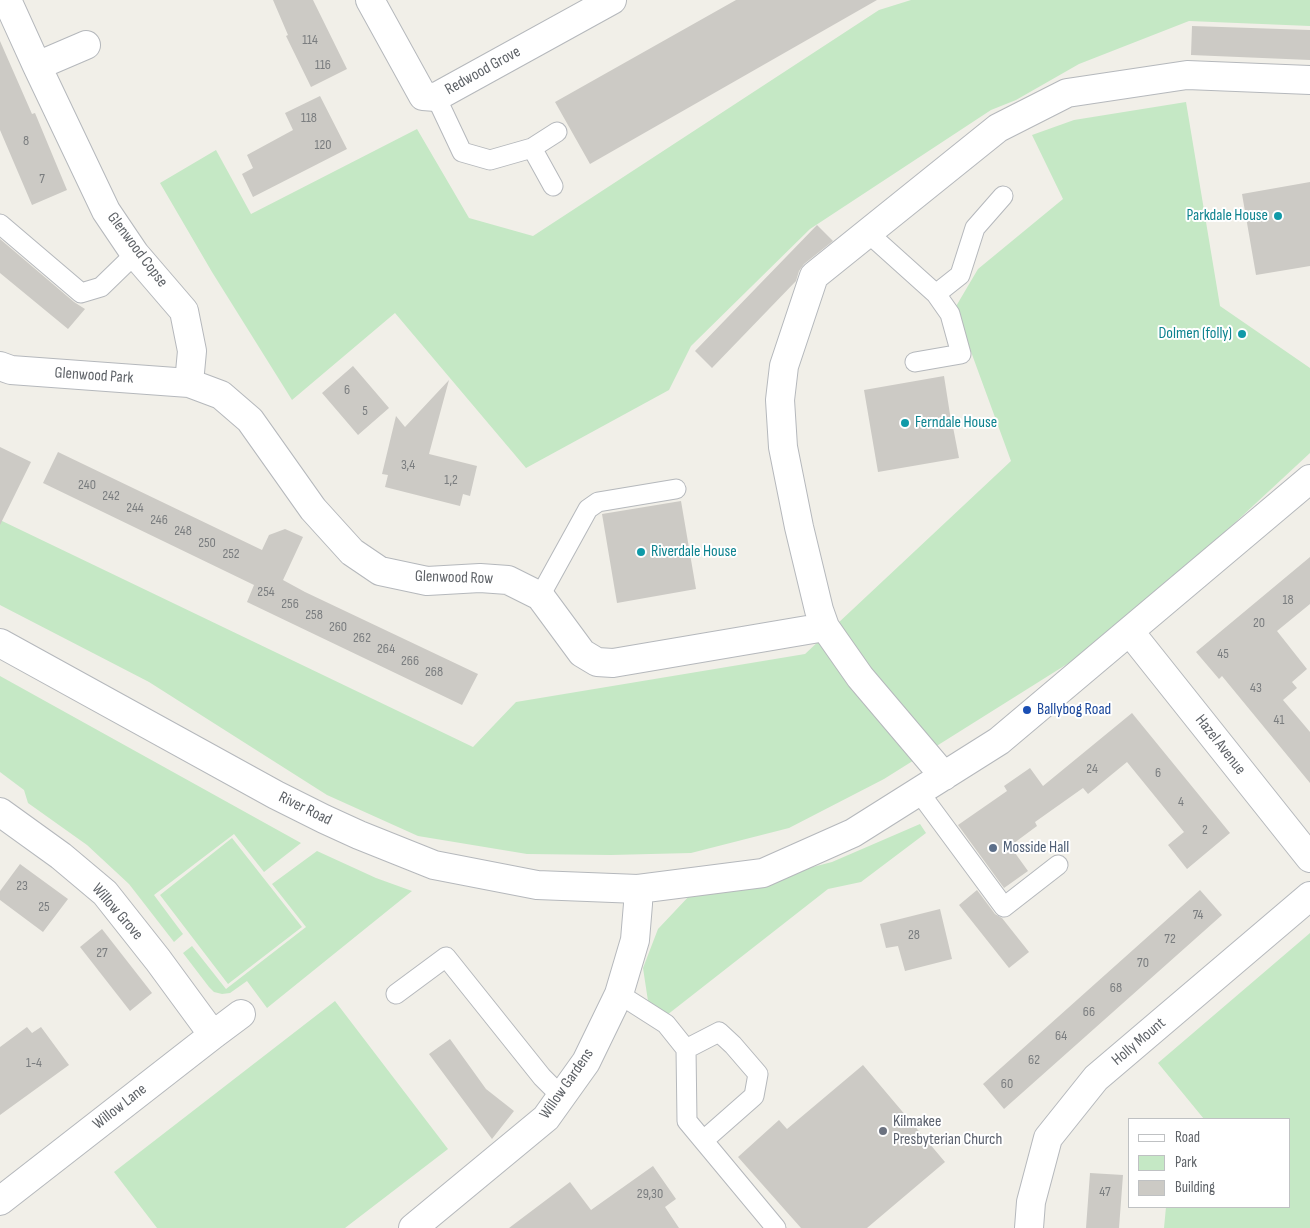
<!DOCTYPE html>
<html>
<head>
<meta charset="utf-8">
<style>
  body { margin:0 }
  #map { position:relative; width:1310px; height:1228px; overflow:hidden; background:#f1efe8; font-family:"Sofia Sans Condensed",sans-serif }
  canvas { display:block }
  .legend { position:absolute; left:1128px; top:1118px; width:162px; height:90px; box-sizing:border-box; background:#fff; border:1px solid #bfc1c3; margin:0; padding:6px 9px; list-style:none; font-size:15px; color:#5f6368 }
  .legend li { display:flex; align-items:center; gap:10px; height:25px }
  .legend b { width:25px; border:1px solid #bfc1c3 }
</style>
</head>
<body>
<div id="map">
<canvas width="1310" height="1228"></canvas>
<ul class="legend">
<li><b style="height:6px;background:#fff"></b>Road</li>
<li><b style="height:14px;background:#c5e8c5"></b>Park</li>
<li><b style="height:14px;background:#cccac5"></b>Building</li>
</ul>
</div>
<script>
const context = document.querySelector('canvas').getContext('2d');
context.lineJoin = 'round';
function fillPath(path, color) {
  context.fillStyle = color;
  context.fill(path, 'evenodd');
}
function toPath(rows) {
  const path = new Path2D();
  for (const r of rows) {
    path.moveTo(r[0], r[1]);
    for (let i = 2; i < r.length; i += 2) path.lineTo(r[i], r[i + 1]);
  }
  return path;
}
function stroke(path, color, width, dash) {
  context.strokeStyle = color;
  context.lineWidth = width;
  context.lineCap = dash ? 'butt' : 'round';
  context.setLineDash(dash || []);
  context.stroke(path);
}
function label(font, color, halo, rows, align = 'center') {
  context.font = font + ' "Sofia Sans Condensed",sans-serif';
  context.lineWidth = 4;
  context.setLineDash([]);
  context.textBaseline = 'middle';
  context.strokeStyle = halo;
  context.fillStyle = color;
  for (const [text, x, y, turn = 0] of rows) {
    context.save();
    context.translate(x, y);
    context.rotate((+turn || 0) * Math.PI / 180);
    context.textAlign = isNaN(turn) ? turn : align;
    if (halo) context.strokeText(text, 0, 0);
    context.fillText(text, 0, 0);
    context.restore();
  }
}
const green = toPath([
  [911,0,1310,0,1310,26,1189,21,1079,64,1016,100,991,110,810,229,691,346,669,390,526,468,395,313,292,400,212,272,160,183,216,150,251,214,417,129,469,218,533,236,879,10],
  [1186,102,1220,306,1310,368,1310,453,1115,634,884,779,789,828,691,853,611,855,527,854,418,836,327,795,149,682,0,605,0,520,473,747,516,702,805,654,1011,461,955,308,978,269,1063,199,1032,135,1074,120],
  [0,676,301,843,264,872,234,834,154,895,183,934,174,942,129,884,87,845,28,803,24,790,0,772],
  [920,824,926,833,861,882,828,889,667,1015,648,1001,643,968,658,929,691,894,751,883,832,862],
  [232,838,302,927,228,984,160,895],
  [317,851,376,878,412,891,267,1008,247,981,230,993,222,994,214,992,209,987,183,953,192,946,226,989,306,927,272,884],
  [1310,933,1310,1228,1164,1228,1166,1207,1289,1207,1289,1119,1204,1119,1158,1063],
  [335,1001,448,1149,345,1228,157,1228,114,1172]
]);
const building = toPath([
  [273,0,313,0,347,69,311,87,286,36,288,35],
  [736,0,877,0,590,164,555,102],
  [1192,26,1310,30,1310,60,1191,55],
  [0,41,32,114,35,113,67,190,32,205,0,130],
  [320,96,347,149,253,197,242,174,253,168,247,155,293,130,285,113],
  [1310,182,1310,266,1256,275,1242,194],
  [817,225,833,241,804,264,799,271,796,281,712,368,695,351],
  [0,239,74,302,85,309,68,329,0,273],
  [353,366,389,408,358,435,322,393],
  [944,376,952,427,953,427,959,458,878,472,864,390],
  [449,380,429,454,477,466,470,496,463,494,460,506,385,487,388,475,382,474,396,416,405,427],
  [0,447,31,462,0,525],
  [58,452,262,550,269,535,285,529,303,537,283,580,305,592,478,674,462,705,247,602,254,585,43,483],
  [681,501,696,589,617,603,602,514],
  [1310,557,1310,604,1277,631,1307,669,1292,682,1297,688,1283,700,1310,732,1310,783,1222,676,1219,679,1196,652],
  [1132,713,1230,833,1187,869,1168,845,1184,832,1127,762,1088,794,1083,788,1035,822,1037,826,1010,846,1028,871,1004,888,958,825,1007,791,1004,786,1030,768,1043,786],
  [20,864,68,899,43,932,0,900,0,891],
  [977,890,995,914,1002,918,1029,952,1009,968,959,905],
  [1200,890,1222,915,1004,1109,983,1084],
  [940,909,952,959,905,971,898,946,886,948,880,924],
  [102,929,152,993,130,1011,80,947],
  [27,1027,32,1033,41,1027,69,1065,0,1115,0,1047],
  [450,1039,486,1089,514,1111,492,1139,429,1054],
  [863,1065,945,1162,867,1228,801,1228,738,1157,779,1120,787,1129],
  [653,1166,676,1199,665,1207,679,1228,509,1228,570,1182,591,1210],
  [1090,1173,1123,1175,1119,1228,1086,1228]
]);
const service = toPath([
  [436,97,462,152,490,160,532,148,557,132],
  [532,148,553,186],
  [0,224,81,293,101,287,135,254],
  [867,232,936,294,960,275,975,228,1003,196],
  [915,362,961,354,950,314,936,294],
  [540,596,588,509,598,502,676,489],
  [919,792,1004,907,1058,865],
  [396,994,446,957,542,1077,561,1096],
  [619,994,666,1024,686,1049,687,1121,776,1228],
  [686,1049,719,1032,733,1045,758,1074,754,1096,704,1140]
]);
const minor = toPath([
  [7,0,37,66,106,211,135,254,184,311,192,351,189,383],
  [370,0,423,96,436,97,612,0],
  [37,66,86,45],
  [0,366,11,370,189,383,221,395,250,420,313,509,352,552,380,571,427,581,480,578,508,580,540,596,582,653,597,662,613,663,825,627],
  [1130,632,1310,858],
  [0,643,276,795,324,819,359,835,434,865,537,885,638,889,763,873,853,833,999,741,1310,479],
  [944,776,860,677,825,627,819,610,799,527,783,447,780,400,784,366,814,276,998,128,1067,93,1187,75,1310,80],
  [0,812,61,856,105,893,158,960,213,1035],
  [0,1201,213,1035,241,1014],
  [413,1228,546,1118,586,1062,619,994,635,940,638,904,638,889],
  [1029,1228,1031,1202,1048,1138,1096,1078,1310,896]
]);
const markers = [
  [1278,216,5,"#0f9aa8"],
  [1242,334,5,"#0f9aa8"],
  [905,423,5,"#0f9aa8"],
  [641,552,5,"#0f9aa8"],
  [1027,710,5,"#1a4fb4"],
  [993,848,5,"#5c6f8a"],
  [883,1131,5,"#6b7280"]
];
const numberNames = [
  ["114",310,40],
  ["116",323,65],
  ["118",309,118],
  ["8",26,141],
  ["120",323,145],
  ["7",42,179],
  ["6",347,390],
  ["5",365,411],
  ["3,4",408,465],
  ["1,2",451,480],
  ["240",87,485],
  ["242",111,496],
  ["244",135,508],
  ["246",159,520],
  ["248",183,531],
  ["250",207,543],
  ["252",231,554],
  ["254",266,592],
  ["18",1288,600],
  ["256",290,604],
  ["258",314,615],
  ["20",1259,623],
  ["260",338,627],
  ["262",362,638],
  ["264",386,649],
  ["45",1223,654],
  ["266",410,661],
  ["268",434,672],
  ["43",1256,688],
  ["41",1279,720],
  ["24",1092,769],
  ["6",1158,773],
  ["4",1181,802],
  ["2",1205,830],
  ["23",22,886],
  ["25",44,907],
  ["74",1198,915],
  ["28",914,935],
  ["72",1170,939],
  ["27",102,953],
  ["70",1143,963],
  ["68",1116,988],
  ["66",1089,1012],
  ["64",1061,1036],
  ["62",1034,1060],
  ["1-4",34,1063],
  ["60",1007,1084],
  ["47",1105,1192],
  ["29,30",650,1194]
];
const streetNames = [
  ["Redwood Grove",483,71,-29],
  ["Glenwood Copse",137,250,53],
  ["Glenwood Park",94,376,4],
  ["Glenwood Row",454,578,2],
  ["Hazel Avenue",1220,745,52],
  ["River Road",305,809,26],
  ["Willow Grove",117,912,49],
  ["Holly Mount",1139,1042,-40],
  ["Willow Gardens",567,1084,-55],
  ["Willow Lane",120,1107,-38]
];
const cultureNames = [
  ["Parkdale House",1268,216],
  ["Dolmen (folly)",1232,334],
  ["Ferndale House",915,423,"left"],
  ["Riverdale House",651,552,"left"]
];
const transitNames = [
  ["Ballybog Road",1037,710]
];
const serviceNames = [
  ["Mosside Hall",1003,848]
];
const worshipNames = [
  ["Kilmakee",893,1122],
  ["Presbyterian Church",893,1140]
];
fillPath(green, '#c5e8c5');
fillPath(building, '#cccac5');
stroke(service, '#b5b8bc', 21);
stroke(minor, '#b5b8bc', 30);
stroke(service, '#fff', 19);
stroke(minor, '#fff', 28);
for (const [x, y, r, color] of markers) {
  const dot = new Path2D();
  dot.arc(x, y, r, 0, 2 * Math.PI);
  context.fillStyle = color;
  context.fill(dot);
  stroke(dot, '#fff', 2);
}
label('14px', '#7a7d7f', null, numberNames);
label('16px', '#5f6368', '#fff', streetNames);
label('16px', '#0d838f', '#fff', cultureNames, 'right');
label('16px', '#164399', '#fff', transitNames, 'left');
label('16px', '#4e5e75', '#fff', serviceNames, 'left');
label('16px', '#5b616d', '#fff', worshipNames, 'left');
</script>
</body>
</html>
